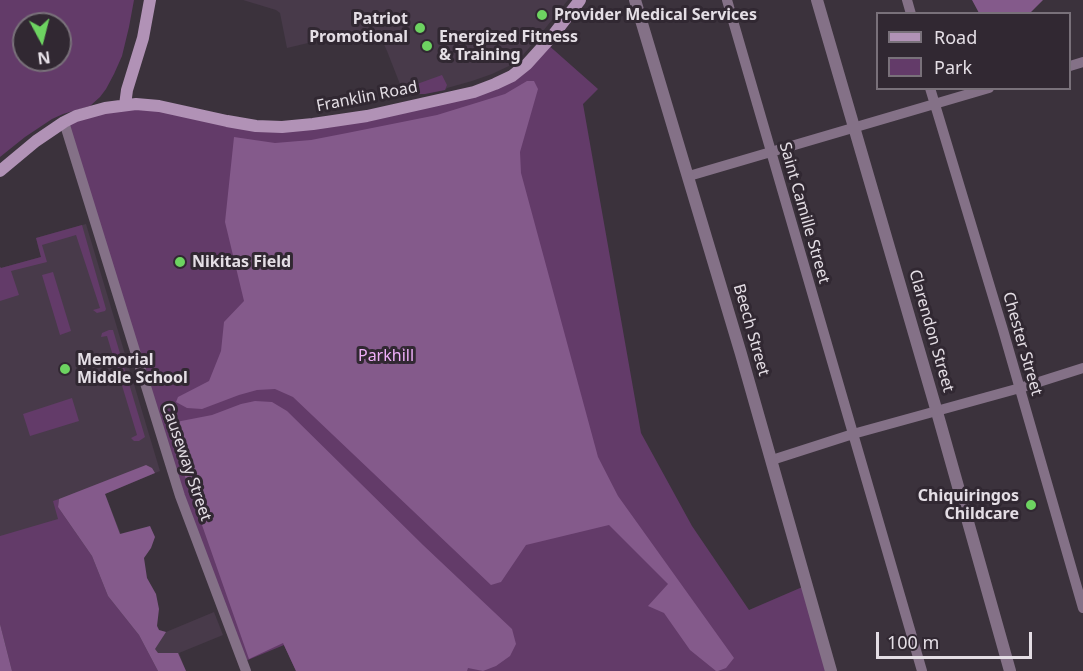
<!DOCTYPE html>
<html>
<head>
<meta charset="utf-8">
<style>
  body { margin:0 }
  #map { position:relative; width:1083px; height:671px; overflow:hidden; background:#3b323c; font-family:"Noto Sans",sans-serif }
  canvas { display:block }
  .legend { position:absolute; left:876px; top:12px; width:195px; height:78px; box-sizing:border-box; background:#312832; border:2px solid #79717a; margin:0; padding:8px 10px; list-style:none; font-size:18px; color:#e4dee5 }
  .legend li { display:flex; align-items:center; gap:12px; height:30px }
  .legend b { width:30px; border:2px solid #79717a }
  .north { position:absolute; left:12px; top:12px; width:60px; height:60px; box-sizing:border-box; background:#312832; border:2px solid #79717a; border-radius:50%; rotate:173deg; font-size:16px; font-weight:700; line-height:24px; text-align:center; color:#e4dee5 }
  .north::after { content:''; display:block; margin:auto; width:21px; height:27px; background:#6dd361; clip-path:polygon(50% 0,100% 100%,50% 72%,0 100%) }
  .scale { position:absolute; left:876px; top:632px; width:156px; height:27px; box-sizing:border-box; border:3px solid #e4dee5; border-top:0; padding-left:8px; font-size:18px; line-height:21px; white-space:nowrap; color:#e4dee5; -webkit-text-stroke:4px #312832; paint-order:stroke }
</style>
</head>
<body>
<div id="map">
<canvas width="1083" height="671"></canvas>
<ul class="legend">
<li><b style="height:8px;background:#b192b6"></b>Road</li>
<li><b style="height:16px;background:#633b69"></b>Park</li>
</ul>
<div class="north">N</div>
<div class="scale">100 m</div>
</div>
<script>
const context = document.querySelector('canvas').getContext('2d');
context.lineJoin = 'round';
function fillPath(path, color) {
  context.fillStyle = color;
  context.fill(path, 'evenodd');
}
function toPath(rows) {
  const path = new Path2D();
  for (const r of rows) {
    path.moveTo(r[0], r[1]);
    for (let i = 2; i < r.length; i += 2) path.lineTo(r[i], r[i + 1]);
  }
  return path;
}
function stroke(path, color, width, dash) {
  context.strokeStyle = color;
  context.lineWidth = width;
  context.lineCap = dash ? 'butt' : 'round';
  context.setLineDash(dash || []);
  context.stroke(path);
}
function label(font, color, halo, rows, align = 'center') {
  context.font = font + ' "Noto Sans",sans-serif';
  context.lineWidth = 6;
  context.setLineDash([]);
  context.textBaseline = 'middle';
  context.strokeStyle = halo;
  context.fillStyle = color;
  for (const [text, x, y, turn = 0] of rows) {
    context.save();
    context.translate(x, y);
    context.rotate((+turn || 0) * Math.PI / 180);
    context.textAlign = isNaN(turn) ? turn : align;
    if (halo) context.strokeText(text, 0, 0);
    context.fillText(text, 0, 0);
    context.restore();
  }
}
const built = toPath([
  [243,0,568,0,535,41,523,55,509,66,492,74,472,81,447,88,445,90,405,97,387,51,381,38,371,32,358,35,354,35,329,38,287,48,280,13,276,10],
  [86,224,160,471,105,494,159,630,166,632,214,612,223,635,179,653,186,671,0,671,0,267,1,268,41,257,36,238]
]);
const green = toPath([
  [0,0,134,0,129,27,122,56,114,74,106,89,100,97,90,106,63,114,52,119,25,137,0,157],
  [24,24,60,24,60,60,24,60],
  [546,43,598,89,583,104,641,433,692,526,749,610,807,585,831,671,296,671,284,645,243,662,169,463,64,122,125,105,227,121,313,124,494,84],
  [442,75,447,85,445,90,425,94,418,94,415,92,415,87,417,84],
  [82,225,106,309,105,311,97,313,93,310,100,308,76,235,42,245,47,262,11,271,19,295,0,301,0,267,1,268,41,257,36,238],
  [53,272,71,331,60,335,42,275],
  [109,330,113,330,145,437,139,441,134,441,131,438,137,435,107,336,101,337,102,333],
  [72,398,79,421,30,436,23,414],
  [59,499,58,507,92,556,108,596,139,635,158,671,12,671,0,624,0,536,58,519,53,501]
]);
const forest = toPath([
  [972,0,1043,0,1029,14,979,13],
  [527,81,534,81,538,89,520,152,521,173,598,457,618,496,734,658,726,668,718,671,716,671,690,650,664,613,648,606,668,584,609,525,526,545,501,582,491,585,293,397,275,389,257,390,239,395,202,409,187,408,176,402,178,397,209,381,221,351,224,322,244,301,225,222,234,137,275,143,311,140,347,133,437,115,476,103,505,94],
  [255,401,272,402,287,411,423,545,512,629,516,644,510,656,496,666,483,671,468,668,467,671,296,671,283,643,249,659,176,451,171,430,176,422,212,415,241,404],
  [146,465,152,468,155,473,105,494,120,534,150,526,155,537,151,548,144,558,147,578,156,594,159,609,157,626,159,630,166,632,155,649,158,653,178,653,186,671,158,671,139,635,108,596,92,556,58,507,59,499],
  [0,624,12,671,0,671]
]);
const minor = toPath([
  [727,0,922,671],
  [907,0,911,14],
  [1070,66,1083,62],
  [930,88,1003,330,1083,608],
  [64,122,180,496,246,671],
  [689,176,989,88],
  [772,460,853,434,1020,388,1083,368]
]);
const tertiary = toPath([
  [635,0,741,354,831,671],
  [817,0,939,419,1010,671]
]);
const secondary = toPath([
  [125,105,127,90,143,38,150,0],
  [0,171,36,141,64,122,76,116,105,108,136,104,159,106,227,121,256,126,282,127,313,124,367,116,474,92,495,84,512,76,527,64,554,34,580,0]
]);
const markers = [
  [542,15,6,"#6dd361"],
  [420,28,6,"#6dd361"],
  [427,46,6,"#6dd361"],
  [180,262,6,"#6dd361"],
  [65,369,6,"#6dd361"],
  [1031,505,6,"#6dd361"]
];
const poiNames = [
  ["Provider Medical Services",554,15],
  ["Patriot",408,19,"right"],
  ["Promotional",408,37,"right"],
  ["Energized Fitness",439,37],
  ["& Training",439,55],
  ["Nikitas Field",192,262],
  ["Memorial",77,360],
  ["Middle School",77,378],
  ["Chiquiringos",1019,496,"right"],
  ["Childcare",1019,514,"right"]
];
const streetNames = [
  ["Franklin Road",367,97,-11],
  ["Saint Camille Street",804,213,74],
  ["Beech Street",751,330,74],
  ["Clarendon Street",931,331,74],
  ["Chester Street",1022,344,74],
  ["Causeway Street",186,462,71]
];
const parkNames = [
  ["Parkhill",386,356]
];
fillPath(built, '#483a4a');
fillPath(green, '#633b69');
fillPath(forest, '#845a8b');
stroke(minor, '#847187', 10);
stroke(tertiary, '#847187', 12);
stroke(secondary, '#b192b6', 12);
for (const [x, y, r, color] of markers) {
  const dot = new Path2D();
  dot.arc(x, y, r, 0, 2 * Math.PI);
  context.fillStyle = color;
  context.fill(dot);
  stroke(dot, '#312832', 2);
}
label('bold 16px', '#e4dee5', '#312832', poiNames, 'left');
label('16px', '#e4dee5', '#312832', streetNames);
label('16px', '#efaff9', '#312832', parkNames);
</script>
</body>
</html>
